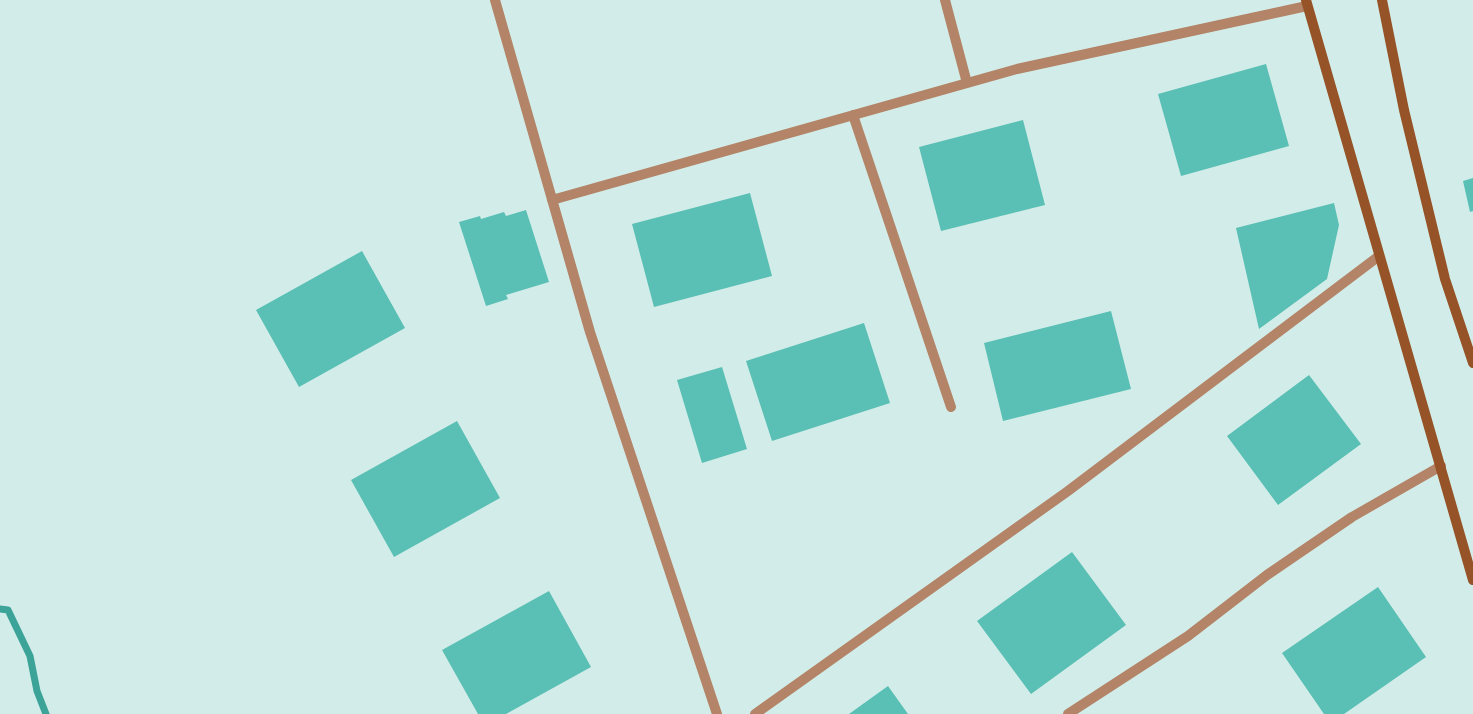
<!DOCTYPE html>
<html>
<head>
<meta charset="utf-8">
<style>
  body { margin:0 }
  canvas { display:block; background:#d2ede9 }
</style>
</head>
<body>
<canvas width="1473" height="714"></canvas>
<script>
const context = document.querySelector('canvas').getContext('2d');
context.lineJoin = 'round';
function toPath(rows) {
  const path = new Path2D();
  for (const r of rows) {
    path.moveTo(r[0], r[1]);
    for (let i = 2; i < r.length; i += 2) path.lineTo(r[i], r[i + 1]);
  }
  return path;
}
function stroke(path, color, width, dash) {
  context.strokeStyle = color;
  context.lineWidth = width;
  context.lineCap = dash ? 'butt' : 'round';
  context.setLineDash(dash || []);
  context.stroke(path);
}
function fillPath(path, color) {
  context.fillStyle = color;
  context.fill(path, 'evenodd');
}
const stream = toPath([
  [0,609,8,610,30,656,37,691,46,714]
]);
const building = toPath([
  [1266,64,1289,146,1181,176,1158,94],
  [1023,120,1045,205,941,231,919,147],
  [1473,178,1473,211,1470,212,1463,181],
  [750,193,772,276,654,307,632,224],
  [1334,203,1339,225,1327,279,1259,329,1236,228],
  [526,210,549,282,506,295,508,299,486,306,459,222,480,216,481,219,504,212,506,216],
  [362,251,405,328,299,387,256,310],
  [1111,311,1131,389,1003,421,984,343],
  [864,323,890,403,772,441,746,361],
  [722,367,747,449,702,463,677,380],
  [1309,375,1361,444,1278,505,1227,436],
  [457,421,500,498,394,557,351,480],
  [1072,552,1126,625,1031,694,977,621],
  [1378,587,1426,657,1344,714,1324,714,1282,653],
  [549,591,591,667,506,714,478,714,442,650],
  [888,686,908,714,849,714]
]);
const street = toPath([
  [495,0,590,332,717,714],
  [945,0,967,83],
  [853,115,951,407],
  [552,200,1017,69,1307,6],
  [755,714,1068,491,1379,256],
  [1068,714,1188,636,1267,575,1352,517,1441,466]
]);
const secondary = toPath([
  [1306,0,1473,580],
  [1382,0,1404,110,1445,279,1473,363]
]);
stroke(stream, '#3ba398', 7);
fillPath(building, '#5abfb4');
stroke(street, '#b38468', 10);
stroke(secondary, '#955327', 10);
</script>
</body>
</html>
